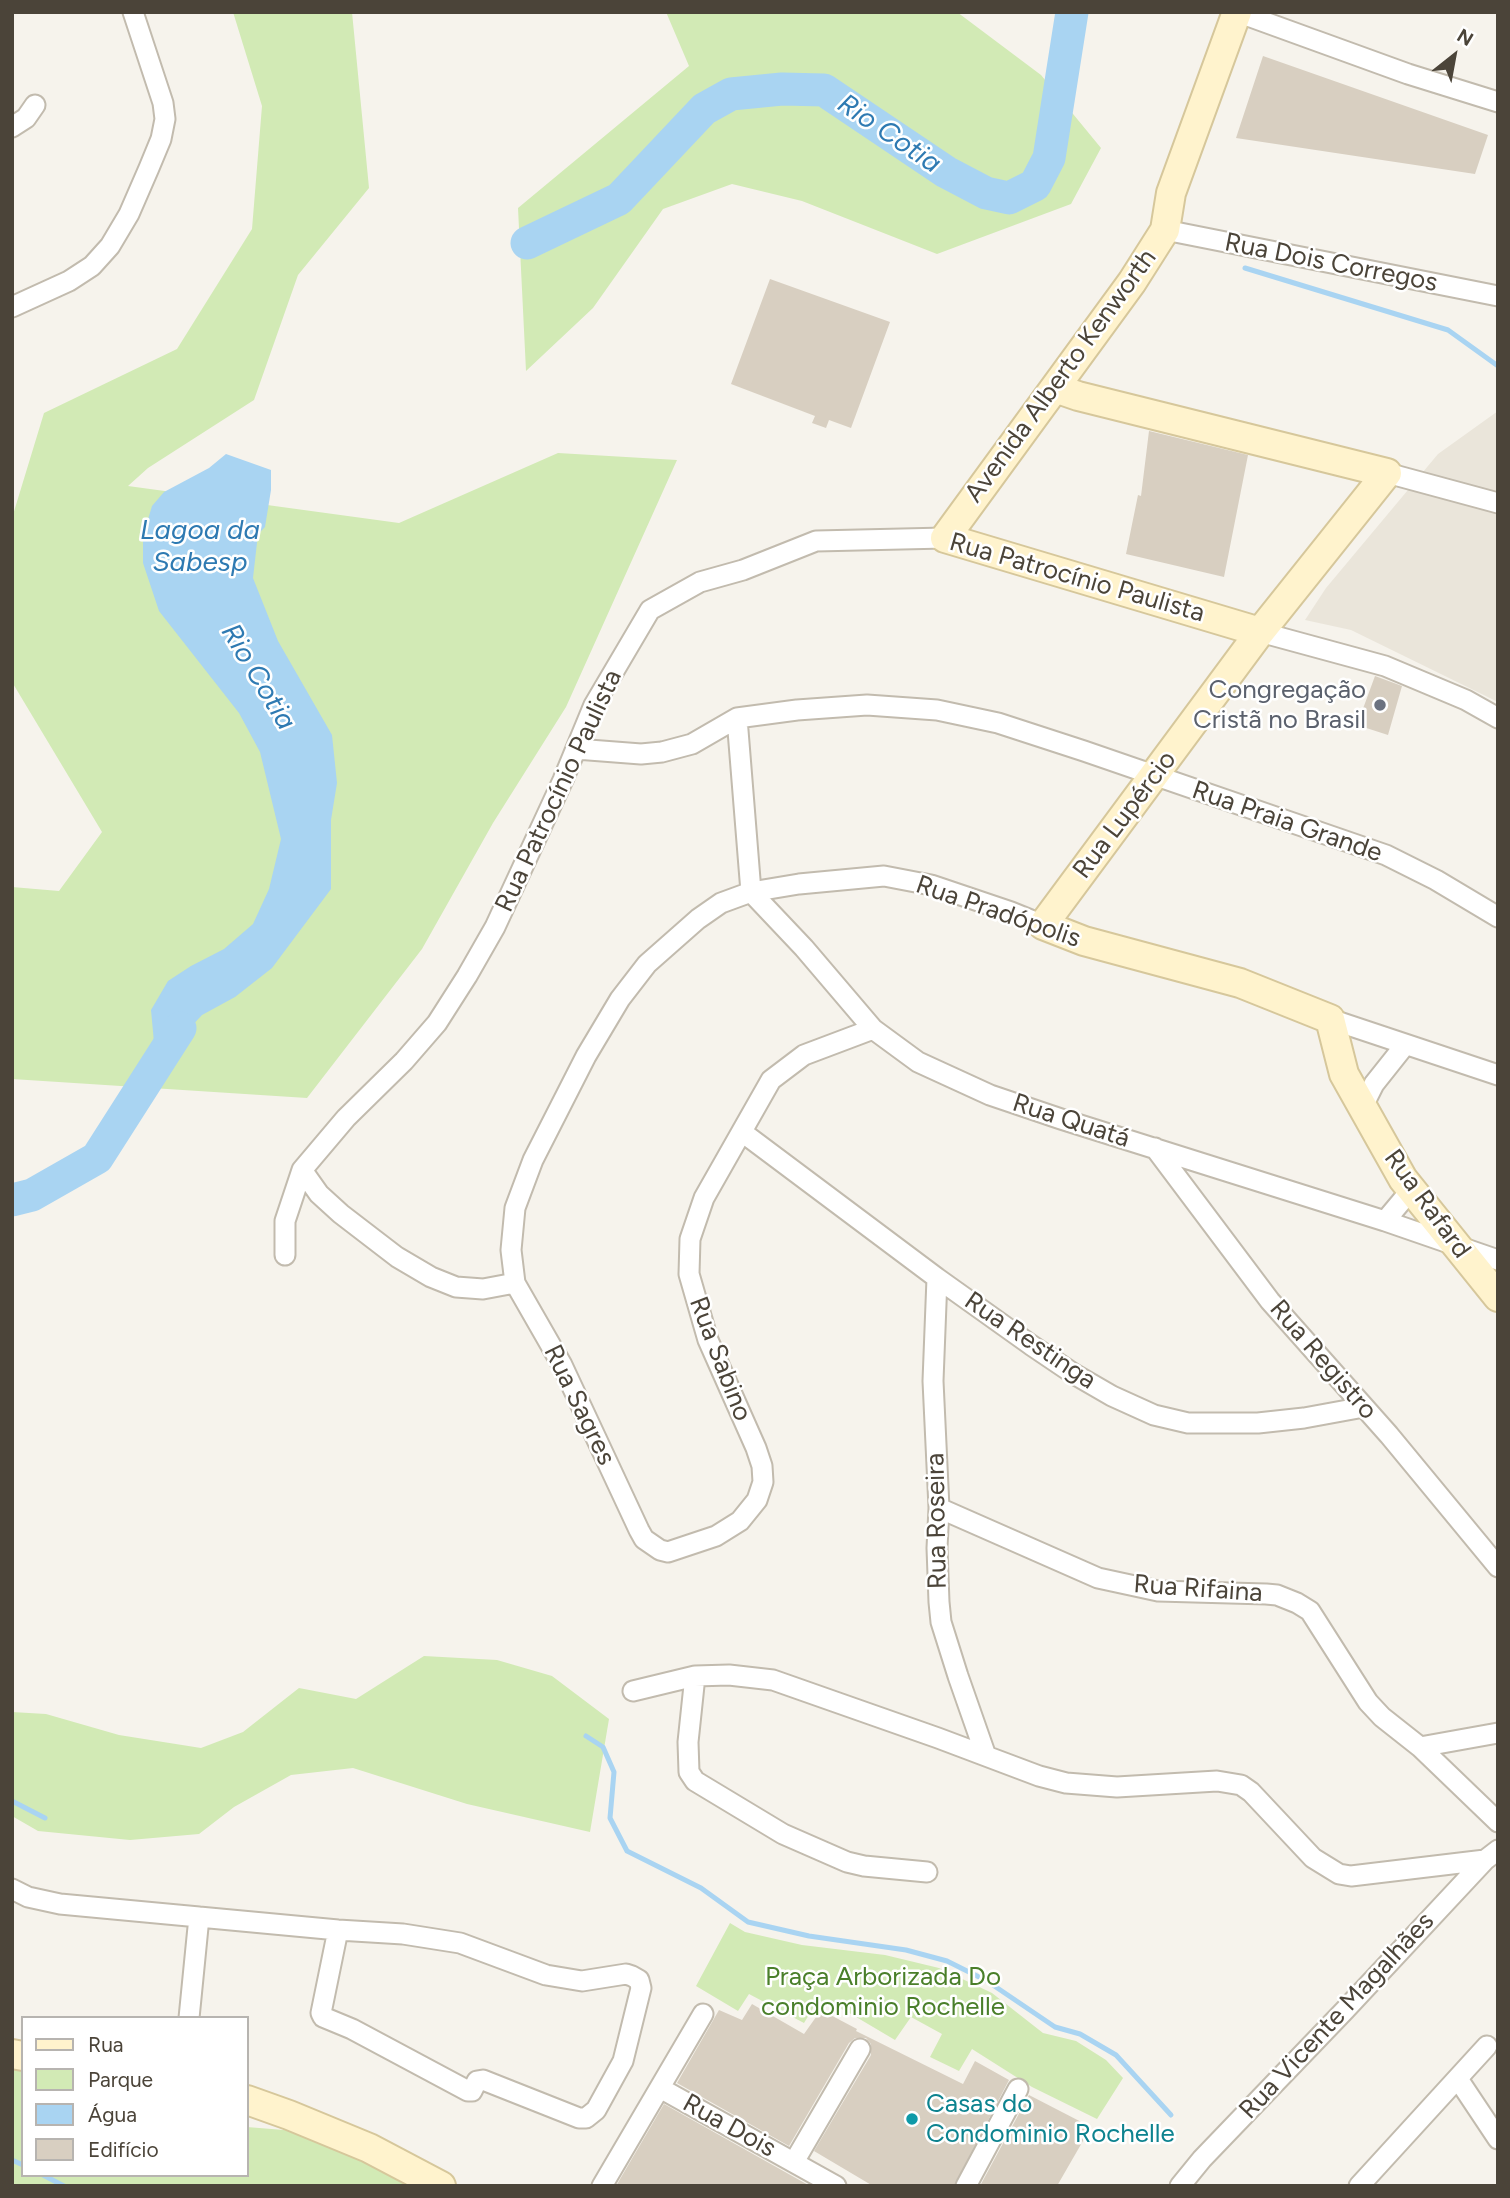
<!DOCTYPE html>
<html>
<head>
<meta charset="utf-8">
<style>
  body { margin:0 }
  #map { position:relative; width:1510px; height:2198px; overflow:hidden; background:#f6f3ec; font-family:Figtree,sans-serif }
  canvas { display:block }
  .frame { position:absolute; inset:0; border:14px solid #4b4439; pointer-events:none }
  .legend { position:absolute; left:21px; top:2016px; width:228px; height:161px; box-sizing:border-box; background:#fff; border:2px solid #b7b4b0; margin:0; padding:9px 12px; list-style:none; font-size:21px; color:#4b4439 }
  .legend li { display:flex; align-items:center; gap:14px; height:35px }
  .legend b { width:35px; border:2px solid #b7b4b0 }
  .north { position:absolute; left:1419px; top:21px; width:70px; height:70px; -webkit-text-stroke:5px #fff; paint-order:stroke; rotate:31deg; font-size:19px; font-weight:700; line-height:28px; text-align:center; color:#4b4439 }
  .north::after { content:''; display:block; margin:auto; width:24px; height:32px; background:#4b4439; clip-path:polygon(50% 0,100% 100%,50% 72%,0 100%) }
</style>
</head>
<body>
<div id="map">
<canvas width="1510" height="2198"></canvas>
<div class="frame"></div>
<ul class="legend">
<li><b style="height:9px;background:#fff3cd"></b>Rua</li>
<li><b style="height:19px;background:#d2eab5"></b>Parque</li>
<li><b style="height:19px;background:#a9d4f2"></b>Água</li>
<li><b style="height:19px;background:#d8cfc1"></b>Edifício</li>
</ul>
<div class="north">N</div>
</div>
<script>
const context = document.querySelector('canvas').getContext('2d');
context.lineJoin = 'round';
function fillPath(path, color) {
  context.fillStyle = color;
  context.fill(path, 'evenodd');
}
function toPath(rows) {
  const path = new Path2D();
  for (const r of rows) {
    path.moveTo(r[0], r[1]);
    for (let i = 2; i < r.length; i += 2) path.lineTo(r[i], r[i + 1]);
  }
  return path;
}
function stroke(path, color, width, dash) {
  context.strokeStyle = color;
  context.lineWidth = width;
  context.lineCap = dash ? 'butt' : 'round';
  context.setLineDash(dash || []);
  context.stroke(path);
}
function label(font, color, halo, rows, align = 'center') {
  context.font = font + ' Figtree,sans-serif';
  context.lineWidth = 5;
  context.setLineDash([]);
  context.textBaseline = 'middle';
  context.strokeStyle = halo;
  context.fillStyle = color;
  for (const [text, x, y, turn = 0] of rows) {
    context.save();
    context.translate(x, y);
    context.rotate((+turn || 0) * Math.PI / 180);
    context.textAlign = isNaN(turn) ? turn : align;
    if (halo) context.strokeText(text, 0, 0);
    context.fillText(text, 0, 0);
    context.restore();
  }
}
const residential = toPath([
  [1498,411,1498,702,1351,630,1305,620,1326,588,1438,454]
]);
const green = toPath([
  [233,12,352,12,369,188,298,275,254,400,148,468,128,486,399,523,558,453,677,460,566,707,493,823,422,949,307,1098,12,1079,12,887,59,891,102,832,12,682,12,518,44,413,177,349,252,229,262,106],
  [666,12,957,12,1041,75,1101,148,1071,204,937,254,802,201,732,184,663,209,593,308,526,371,518,208,689,66],
  [424,1656,497,1660,552,1676,609,1719,590,1832,467,1804,353,1768,291,1775,234,1807,199,1834,130,1840,38,1831,12,1816,12,1712,46,1714,119,1735,201,1748,243,1732,299,1688,356,1699],
  [730,1923,745,1932,802,1945,885,1955,939,1968,992,1993,1043,2033,1076,2041,1106,2060,1123,2078,1097,2119,1032,2087,972,2049,959,2071,930,2057,942,2034,911,2017,895,2040,846,2011,818,2000,804,2023,749,1994,738,2011,696,1986],
  [12,2066,23,2067,23,2175,247,2175,247,2127,296,2131,414,2186,12,2186]
]);
const water = toPath([
  [226,454,271,470,271,490,265,527,258,534,253,578,278,641,332,735,337,783,331,820,331,889,272,968,235,997,202,1015,156,1064,151,1010,168,981,191,966,224,949,253,924,269,889,281,839,260,752,239,713,159,611,143,563,143,536,152,506,164,492,209,468]
]);
const stream = toPath([
  [1245,268,1448,330,1498,366],
  [586,1736,603,1747,614,1772,610,1818,627,1851,701,1888,748,1922,809,1936,906,1950,947,1961,987,1981,1055,2027,1080,2034,1116,2055,1171,2115],
  [12,1801,45,1818],
  [12,2160,23,2165],
  [43,2175,64,2186]
]);
const river = toPath([
  [527,243,619,199,704,109,731,94,782,89,824,90,946,172,986,193,1009,198,1035,185,1049,158,1072,12],
  [12,1200,32,1195,97,1158,180,1028]
]);
const building = toPath([
  [1263,56,1488,135,1475,174,1236,138],
  [770,279,890,322,851,428,829,420,826,428,812,423,815,416,731,384],
  [1149,431,1248,455,1224,577,1126,554,1138,495,1141,496],
  [1375,676,1402,686,1388,735,1357,725],
  [752,2004,804,2034,821,2010,857,2029,856,2031,963,2084,975,2061,1009,2080,954,2186,873,2186,814,2151,871,2055,871,2044,866,2038,855,2038,849,2043,789,2146,677,2083,719,2010,742,2020],
  [1029,2095,1091,2127,1057,2186,980,2186],
  [664,2104,810,2186,616,2186]
]);
const street = toPath([
  [1237,12,1408,74,1498,102],
  [12,127,26,118,35,105],
  [1165,230,1498,296],
  [12,307,69,281,92,266,110,246,129,214,149,168,161,139,165,119,163,103,133,12],
  [1387,473,1498,503],
  [1260,632,1385,666,1466,700,1498,718],
  [737,718,751,892,804,948,873,1029,918,1062,990,1095,1061,1119,1385,1221,1498,1260],
  [576,749,641,754,662,752,692,744,737,718,797,710,867,705,937,710,998,723,1084,751,1386,855,1436,880,1498,917],
  [1330,1019,1498,1075],
  [873,1029,804,1055,771,1080,704,1198,690,1239,689,1274,708,1340,756,1448,762,1466,763,1482,757,1500,740,1521,716,1536,668,1552,660,1550,644,1539,639,1530,562,1365,515,1283,511,1250,515,1208,533,1160,586,1056,620,999,647,964,698,919,721,903,751,892,799,884,884,876,931,885,1011,912,1043,925],
  [1362,1108,1374,1084,1405,1045],
  [742,1132,937,1278,1031,1345,1074,1374,1112,1396,1154,1415,1188,1423,1258,1423,1304,1418,1364,1407],
  [1155,1148,1270,1301,1389,1435,1498,1567],
  [302,1170,319,1194,341,1214,397,1257,431,1277,456,1287,483,1289,515,1283],
  [1385,1221,1411,1190],
  [285,1255,285,1221,302,1170,346,1118,404,1061,437,1023,467,976,495,927,563,780,594,705,650,610,700,582,743,570,816,541,945,538],
  [937,1278,933,1381,939,1508,937,1548,939,1602,941,1622,958,1676,986,1756],
  [939,1508,1098,1578,1158,1591,1266,1594,1277,1595,1297,1603,1310,1611,1368,1702,1382,1717,1420,1747,1498,1822],
  [695,1676,688,1742,689,1772,695,1781,783,1834,847,1862,864,1866,927,1872],
  [633,1691,695,1676,729,1675,773,1680,938,1738,1039,1776,1066,1783,1117,1787,1217,1781,1241,1785,1251,1792,1313,1858,1339,1874,1351,1876,1485,1860],
  [1420,1747,1498,1733],
  [12,1889,28,1897,60,1904,338,1930,403,1934,460,1943,546,1975,582,1981,626,1974,632,1976,639,1980,641,1988,623,2061,596,2110,586,2118,579,2118,483,2080,477,2081,472,2091,468,2091,352,2029,323,2017,321,2013,338,1930],
  [189,2018,199,1917],
  [1458,2079,1498,2139],
  [660,2088,836,2186],
  [794,2162,860,2049],
  [602,2186,703,2014],
  [966,2186,1018,2089],
  [1180,2186,1202,2159,1345,2010,1485,1860,1498,1850],
  [1359,2186,1487,2046]
]);
const secondary = toPath([
  [1237,12,1171,193,1165,230,1132,282,945,538,1260,632],
  [1055,388,1078,396,1387,473,1260,632,1043,925,1084,941,1240,983,1330,1019,1344,1074,1403,1179,1498,1297],
  [12,2054,23,2056],
  [247,2100,289,2115,369,2148,441,2186]
]);
const markers = [
  [1380,705,7,"#6b7280"],
  [912,2119,7,"#0f9aa8"]
];
const streetNames = [
  ["Rua Dois Corregos",1331,263,11],
  ["Avenida Alberto Kenworth",1061,376,-54],
  ["Rua Patrocínio Paulista",1077,578,16],
  ["Rua Patrocínio Paulista",559,791,-65],
  ["Rua Lupércio",1125,815,-53],
  ["Rua Praia Grande",1287,822,19],
  ["Rua Pradópolis",998,912,19],
  ["Rua Quatá",1071,1121,18],
  ["Rua Rafard",1427,1204,54],
  ["Rua Restinga",1030,1341,34],
  ["Rua Sabino",720,1359,69],
  ["Rua Registro",1323,1360,49],
  ["Rua Sagres",579,1405,64],
  ["Rua Roseira",937,1521,-91],
  ["Rua Rifaina",1198,1589,4],
  ["Rua Vicente Magalhães",1337,2016,-47],
  ["Rua Dois",729,2126,29]
];
const worshipNames = [
  ["Congregação",1366,690],
  ["Cristã no Brasil",1366,720]
];
const parkNames = [
  ["Praça Arborizada Do",883,1977],
  ["condominio Rochelle",883,2007]
];
const cultureNames = [
  ["Casas do",926,2104],
  ["Condominio Rochelle",926,2134]
];
const waterNames = [
  ["Rio Cotia",889,134,34],
  ["Lagoa da",200,531],
  ["Sabesp",200,563],
  ["Rio Cotia",258,677,59]
];
fillPath(residential, '#eae5da');
fillPath(green, '#d2eab5');
fillPath(water, '#a9d4f2');
stroke(stream, '#a9d4f2', 5);
stroke(river, '#a9d4f2', 33);
fillPath(building, '#d8cfc1');
stroke(street, '#c2bbae', 23);
stroke(secondary, '#d6c79b', 32);
stroke(street, '#fff', 19);
stroke(secondary, '#fff3cd', 28);
for (const [x, y, r, color] of markers) {
  const dot = new Path2D();
  dot.arc(x, y, r, 0, 2 * Math.PI);
  context.fillStyle = color;
  context.fill(dot);
  stroke(dot, '#fff', 2.5);
}
label('26px', '#4b4439', '#fff', streetNames);
label('26px', '#5b616d', '#fff', worshipNames, 'right');
label('26px', '#4a7f2a', '#fff', parkNames);
label('26px', '#0d838f', '#fff', cultureNames, 'left');
label('italic 28px', '#2e7ab2', '#fff', waterNames);
</script>
</body>
</html>
